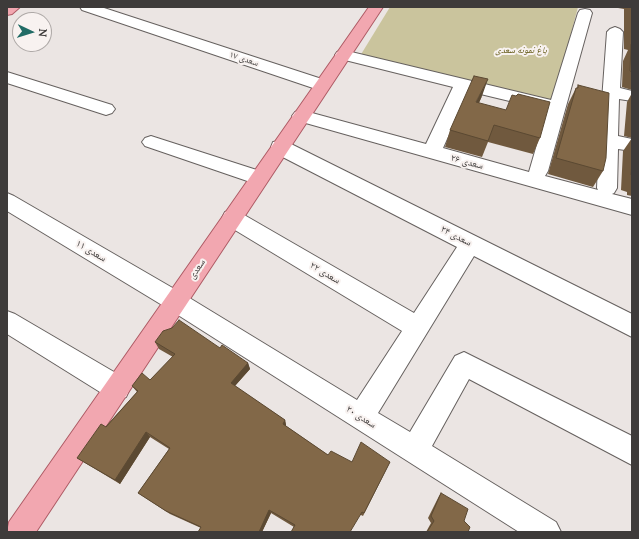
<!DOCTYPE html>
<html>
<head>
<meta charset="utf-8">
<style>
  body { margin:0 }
  #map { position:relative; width:639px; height:539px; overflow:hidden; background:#ebe5e3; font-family:Lora,serif }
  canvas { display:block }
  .frame { position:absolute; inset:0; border:8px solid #3e3b3a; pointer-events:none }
  .north { position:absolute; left:12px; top:12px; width:40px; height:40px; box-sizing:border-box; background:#f8f2f0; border:1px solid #aea9a7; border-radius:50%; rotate:94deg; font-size:11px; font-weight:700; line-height:16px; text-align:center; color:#3e3b3a }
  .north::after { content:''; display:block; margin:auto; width:14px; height:18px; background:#216b65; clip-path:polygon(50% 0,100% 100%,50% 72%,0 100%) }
</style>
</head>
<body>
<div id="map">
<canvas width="639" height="539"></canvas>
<div class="frame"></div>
<div class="north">N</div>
</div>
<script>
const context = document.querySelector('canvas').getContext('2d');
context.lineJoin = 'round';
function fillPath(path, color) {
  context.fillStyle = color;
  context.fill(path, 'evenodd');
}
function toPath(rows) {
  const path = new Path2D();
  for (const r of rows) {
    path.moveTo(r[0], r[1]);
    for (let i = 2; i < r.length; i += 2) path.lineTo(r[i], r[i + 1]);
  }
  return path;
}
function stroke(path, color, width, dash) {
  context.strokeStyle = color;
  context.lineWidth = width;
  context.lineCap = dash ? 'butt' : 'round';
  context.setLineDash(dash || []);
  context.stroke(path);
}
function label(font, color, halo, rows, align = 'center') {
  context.font = font + ' Lora,"Noto Naskh Arabic",serif';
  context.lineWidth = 4;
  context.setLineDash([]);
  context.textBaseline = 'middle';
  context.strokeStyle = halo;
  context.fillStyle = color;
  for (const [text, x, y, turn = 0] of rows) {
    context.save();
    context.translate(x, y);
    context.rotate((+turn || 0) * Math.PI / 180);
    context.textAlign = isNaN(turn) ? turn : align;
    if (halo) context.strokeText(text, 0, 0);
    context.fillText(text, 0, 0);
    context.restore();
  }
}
const green = toPath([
  [390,7,578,7,553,102,360,56]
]);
const minor = toPath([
  [80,7,101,7,328,81,330,85,328,89,322,90,316,89,82,10,80,7],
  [585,9,590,10,592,13,548,171,545,176,598,190,597,188,599,141,607,32,610,29,615,27,620,29,623,32,620,88,632,91,632,101,619,99,618,136,632,139,632,151,618,149,617,188,614,193,612,194,632,199,632,215,295,120,292,116,295,112,301,110,426,144,453,87,337,58,335,55,337,52,343,50,551,100,578,13,580,10,585,9],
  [468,91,547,110,529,172,443,148,468,91],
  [7,72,112,105,115,109,112,113,106,115,7,83,7,72],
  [151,136,266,173,269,178,266,183,259,185,145,146,142,142,145,138,151,136],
  [280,141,287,142,632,314,632,337,474,256,378,413,410,432,455,356,464,352,632,436,632,465,469,379,432,446,556,522,561,532,519,532,167,308,7,211,7,193,14,196,183,294,357,400,402,331,225,224,222,218,225,212,232,210,239,212,414,313,457,247,273,152,271,147,273,142,280,141],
  [7,311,15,314,126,379,130,388,126,397,117,400,108,397,7,334,7,311]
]);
const major = toPath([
  [7,7,20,7,12,14,7,15,7,7],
  [369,7,383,7,36,532,7,532,9,522,369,7]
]);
const wall = toPath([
  [618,7,632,7,632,90,622,87,623,61,628,50,624,49,624,9,618,8],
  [578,85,603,171,593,187,548,174,568,104,576,88,577,88],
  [632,93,632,138,624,136,627,102],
  [482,96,479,103,540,138,533,154,488,142,482,157,445,147,450,130],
  [632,138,632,196,627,195,627,192,621,190,623,151],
  [155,342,220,348,248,363,250,369,235,386,285,420,286,425,286,426,328,455,352,462,390,462,363,516,361,515,294,527,271,513,262,532,198,532,201,528,170,514,138,493,169,449,150,437,120,484,77,458,137,392,132,386,150,380,173,357,159,349],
  [441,493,464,521,468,532,426,532,431,523,428,518,439,496]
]);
const shadedWall = toPath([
  [488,79,482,96,471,119,476,102],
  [248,363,250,369,233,388,231,383],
  [285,420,286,425,284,429,283,424],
  [146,432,150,437,120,484,115,480],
  [269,510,271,513,262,532,259,532]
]);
const building = toPath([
  [631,45,632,46,632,72,630,71,631,45],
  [474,76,488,79,476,102,506,110,512,95,516,96,518,94,550,102,540,138,494,125,488,141,450,130,474,76],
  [578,85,609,93,606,158,603,171,556,158,576,88,578,88,578,85],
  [632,161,632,176,631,175,632,161],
  [179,320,220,348,222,345,248,363,231,383,285,420,283,424,328,455,331,451,352,462,361,442,390,462,364,513,362,512,350,532,291,532,295,525,269,510,259,532,198,532,201,527,166,511,138,493,170,448,146,432,115,480,77,458,101,424,106,427,138,391,132,386,142,373,150,380,175,354,155,342,163,331,172,328,179,320],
  [441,493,468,509,464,521,470,527,468,532,427,532,434,521,431,516,441,493]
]);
const farParknames = [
  ["باغ نمونه سعدی",521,50]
];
const farStreetnames = [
  ["سعدی ۱۷",244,59,18]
];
const streetNames = [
  ["سعدی ۲۶",467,162,15],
  ["سعدی ۲۴",456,236,27],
  ["سعدی ۱۱",91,251,31],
  ["سعدی",197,269,-56],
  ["سعدی ۲۲",325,273,31],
  ["سعدی ۲۰",361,417,32]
];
fillPath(green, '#cac49d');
stroke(minor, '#66615f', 2);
stroke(major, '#ae5b65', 2);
fillPath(minor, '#fff');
fillPath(major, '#f2a7b0');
fillPath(wall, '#70593e');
fillPath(shadedWall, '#5b4932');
fillPath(building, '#826848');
stroke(building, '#5b4932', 1);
label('italic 9px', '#5d530c', '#f8f2f0', farParknames);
label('9px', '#3e3b3a', '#f8f2f0', farStreetnames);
label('10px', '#3e3b3a', '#f8f2f0', streetNames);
</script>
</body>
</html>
